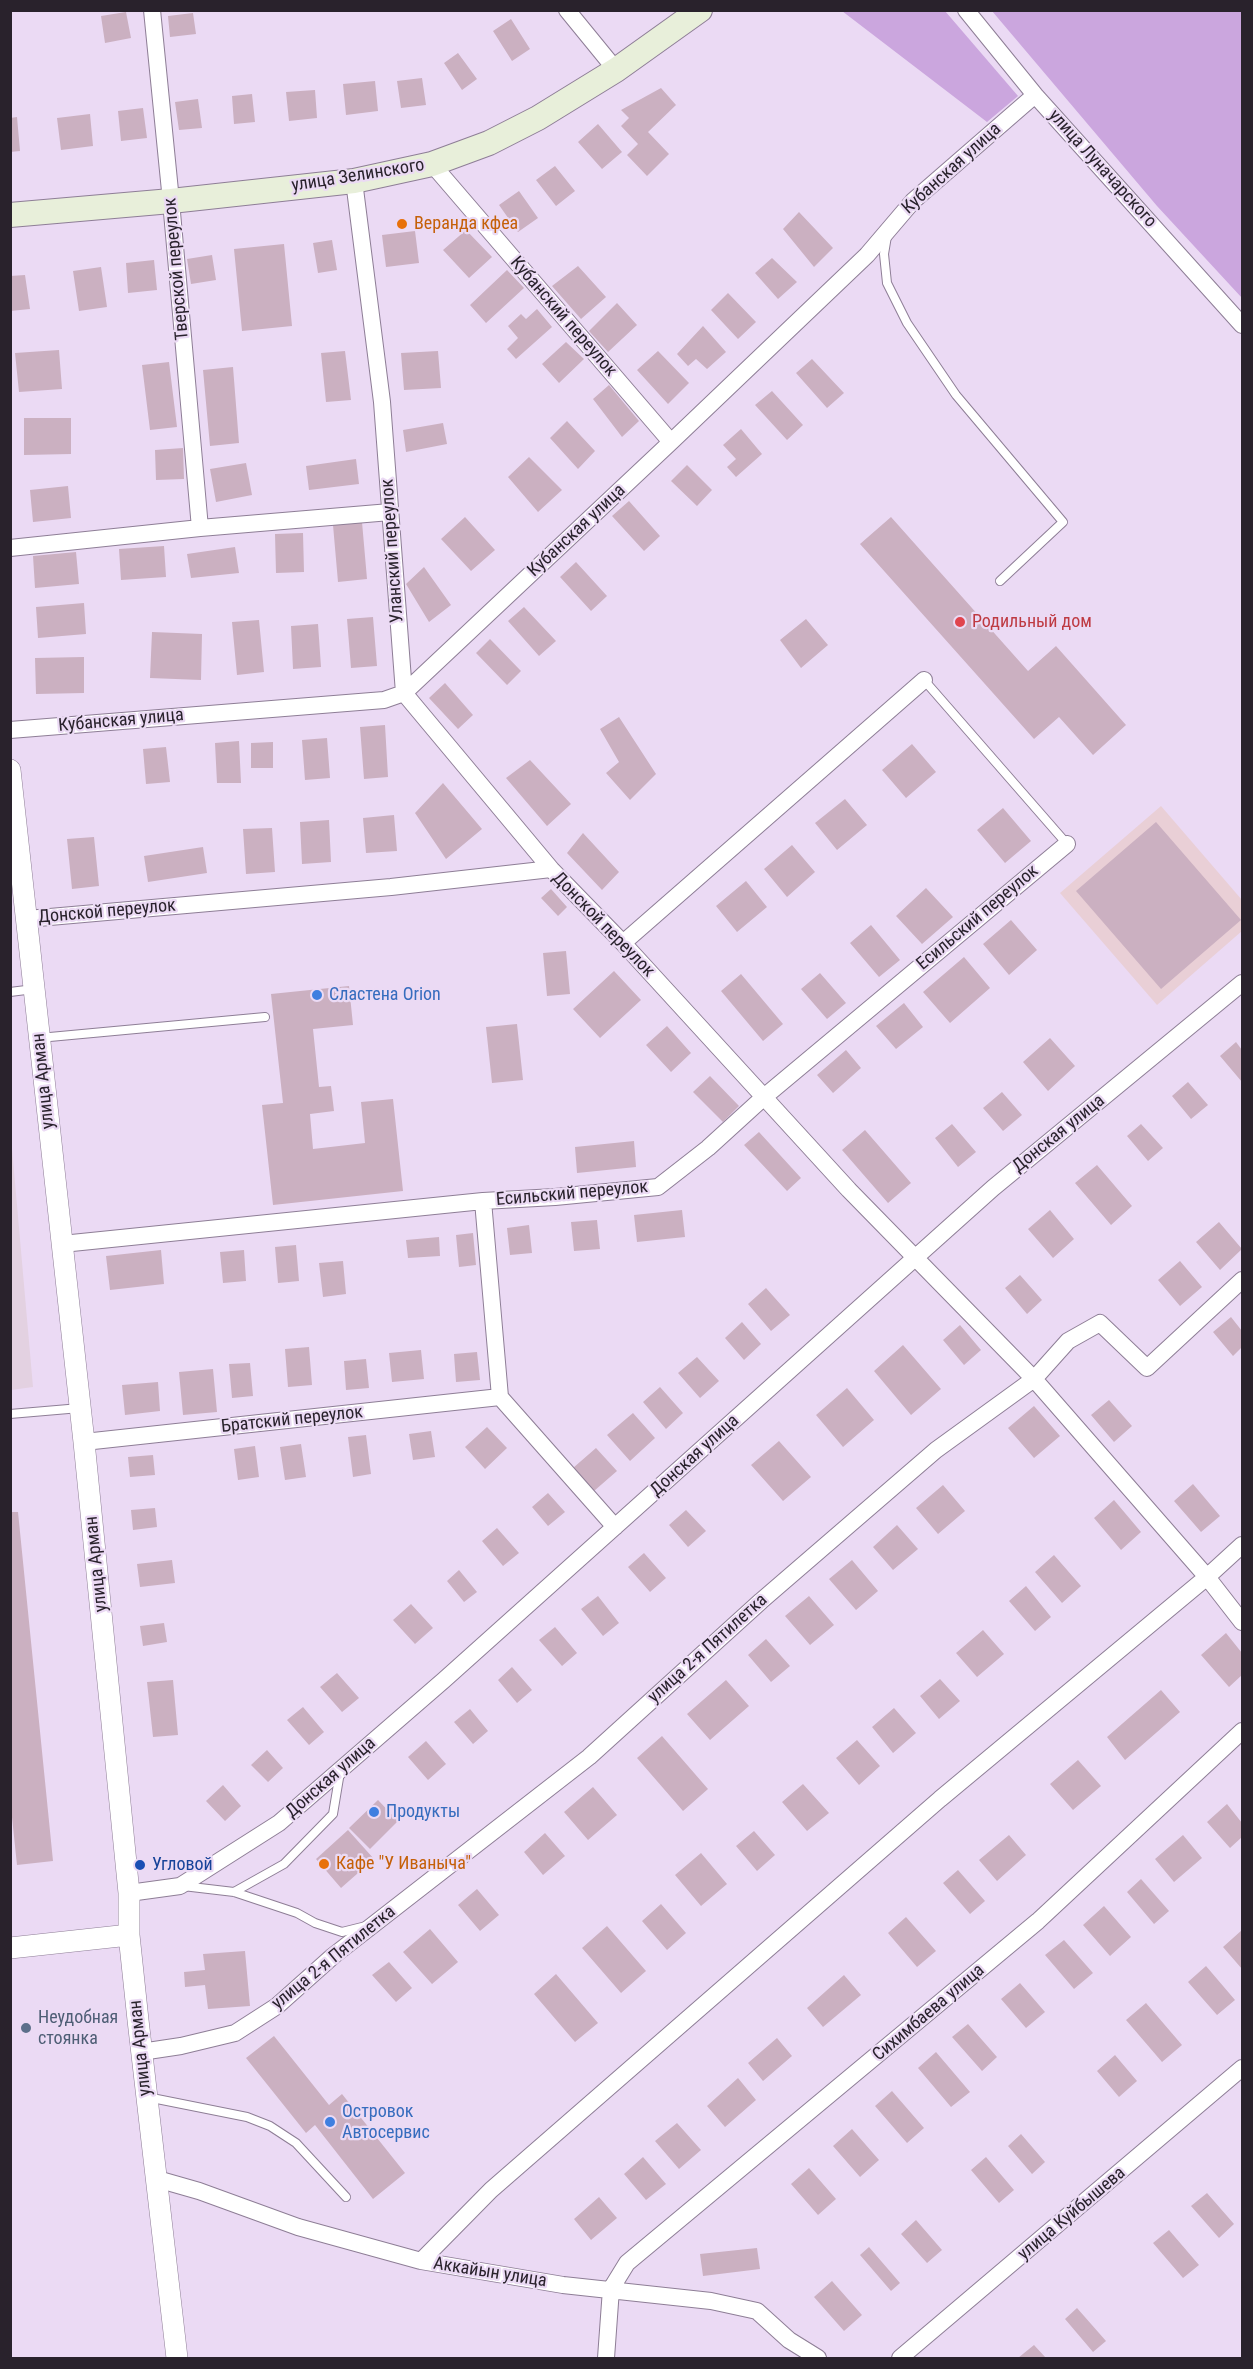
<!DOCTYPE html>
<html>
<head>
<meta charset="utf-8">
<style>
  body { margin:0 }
  #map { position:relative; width:1253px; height:2369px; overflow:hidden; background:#ebdaf4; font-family:"Roboto Condensed",sans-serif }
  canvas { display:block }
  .frame { position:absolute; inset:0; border:12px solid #29222c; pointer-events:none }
</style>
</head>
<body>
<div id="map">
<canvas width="1253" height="2369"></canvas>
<div class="frame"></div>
</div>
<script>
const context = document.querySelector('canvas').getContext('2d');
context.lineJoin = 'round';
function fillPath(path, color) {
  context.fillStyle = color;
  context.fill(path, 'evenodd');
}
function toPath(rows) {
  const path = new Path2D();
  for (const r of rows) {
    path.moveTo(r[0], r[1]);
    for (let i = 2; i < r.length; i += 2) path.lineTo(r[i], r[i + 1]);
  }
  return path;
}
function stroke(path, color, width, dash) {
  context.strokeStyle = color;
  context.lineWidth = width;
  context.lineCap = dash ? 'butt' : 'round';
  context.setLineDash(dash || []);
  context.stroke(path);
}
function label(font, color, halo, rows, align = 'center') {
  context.font = font + ' "Roboto Condensed",sans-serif';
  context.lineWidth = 4.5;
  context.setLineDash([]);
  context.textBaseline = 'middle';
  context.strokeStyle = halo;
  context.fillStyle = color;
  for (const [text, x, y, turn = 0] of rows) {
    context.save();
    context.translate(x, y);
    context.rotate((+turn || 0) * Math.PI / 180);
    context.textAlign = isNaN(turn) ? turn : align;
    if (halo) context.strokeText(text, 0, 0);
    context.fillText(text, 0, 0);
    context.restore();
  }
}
const industrial = toPath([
  [1161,806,1242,900,1242,931,1157,1005,1060,893]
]);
const education = toPath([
  [11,1137,33,1387,11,1390,10,1390]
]);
const green = toPath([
  [842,11,945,11,1018,96,987,122],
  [992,11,1242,11,1242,298,1157,206]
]);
const building = toPath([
  [126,12,131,38,105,43,101,16],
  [193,13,196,34,170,37,168,16],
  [511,19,530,49,512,61,493,31],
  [458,53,477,79,462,90,444,63],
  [422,78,426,105,401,108,397,81],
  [375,81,378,111,346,115,343,84],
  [661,88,676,105,648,132,669,154,647,176,627,155,638,144,621,126,629,118,621,110],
  [315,90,317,118,289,121,286,92],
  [252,94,255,122,234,124,232,96],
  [198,99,202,128,179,130,175,102],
  [143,108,147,138,121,141,118,111],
  [90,114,93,146,61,150,57,118],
  [17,117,20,151,10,152,10,118],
  [598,124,622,152,602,169,578,142],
  [555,166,575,191,556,206,536,180],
  [519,191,538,218,518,232,499,205],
  [799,212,833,248,814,267,783,229],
  [466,230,492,257,469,278,443,250],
  [415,231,419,263,386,267,382,235],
  [332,240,337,270,318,273,313,243],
  [284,244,292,326,242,331,234,249],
  [212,255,216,280,191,284,187,259],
  [772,258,797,282,778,299,755,273],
  [154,260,157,290,128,293,126,263],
  [578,266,606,297,581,319,552,286],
  [101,267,107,307,79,311,73,271],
  [507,270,524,288,486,323,470,305],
  [25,275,30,309,10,311,10,276],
  [728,293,756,322,738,339,711,310],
  [617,303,637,325,608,352,589,331],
  [537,309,552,327,516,359,507,349,518,338,508,326,521,314,526,319],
  [703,326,726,352,707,369,696,359,688,366,677,354],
  [566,342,584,359,559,383,542,364],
  [59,350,62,389,19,392,15,353],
  [345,351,351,400,326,402,321,353],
  [438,351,441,388,404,390,401,353],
  [658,351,689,383,668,404,637,370],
  [812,359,844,393,827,408,796,373],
  [169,362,177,427,150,430,142,365],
  [233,367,239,443,210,446,203,370],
  [609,385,639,421,622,437,593,399],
  [772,391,803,425,787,440,755,405],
  [24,418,71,418,71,454,24,455],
  [567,421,595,451,578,469,550,438],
  [443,423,447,444,406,452,403,430],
  [741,429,762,454,736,477,727,467,736,459,723,445],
  [183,448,184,479,156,480,155,450],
  [529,457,562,490,538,512,508,477],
  [356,459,359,484,309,490,306,466],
  [246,463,252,495,216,502,210,469],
  [687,465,712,490,697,506,671,481],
  [68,486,71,518,33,522,30,490],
  [629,501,660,536,644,551,612,516],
  [465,517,495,550,471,571,441,539],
  [891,517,1028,671,1056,646,1126,725,1093,755,1059,717,1034,739,860,544],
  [362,522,367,579,338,582,333,525],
  [303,533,304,572,276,573,275,534],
  [164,546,166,577,121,580,119,549],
  [235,547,239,573,191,578,187,554],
  [76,552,79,584,35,588,33,556],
  [576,562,607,596,591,611,560,577],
  [424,567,451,605,429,622,406,584],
  [84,603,86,634,38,638,36,607],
  [524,607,556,641,539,656,508,621],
  [373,617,377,666,351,668,347,619],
  [806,619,828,645,801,668,780,640],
  [259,620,264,672,237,675,232,622],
  [318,624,321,667,293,669,291,626],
  [152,632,202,634,201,680,150,678],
  [490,639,521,671,507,685,476,653],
  [84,657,84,693,36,694,35,658],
  [445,683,473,715,458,729,429,698],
  [619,717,656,774,630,800,606,773,619,762,600,729],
  [385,725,388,777,364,779,360,727],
  [327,738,330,778,305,780,302,740],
  [239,741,241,783,217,783,215,743],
  [273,742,273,768,251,768,251,743],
  [912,744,936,772,906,798,882,770],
  [166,747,170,782,146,784,143,749],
  [530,760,571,804,547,826,506,778],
  [443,783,482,829,446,859,415,813],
  [845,799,867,825,837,850,815,823],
  [1003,808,1031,841,1005,863,977,830],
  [394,815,397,851,366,853,363,818],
  [329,820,331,862,302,864,300,822],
  [1156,822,1241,920,1161,989,1076,891],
  [272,828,275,872,246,874,243,829],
  [583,833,619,872,602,890,567,853],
  [94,837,99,886,72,889,67,839],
  [792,845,815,872,787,897,764,869],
  [203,847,207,873,148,882,144,856],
  [746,881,767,907,737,932,716,906],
  [926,888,953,917,922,944,896,916],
  [551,889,567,907,558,916,541,898],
  [1011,920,1037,950,1009,975,983,944],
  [871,925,900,960,879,977,850,943],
  [566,951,570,994,547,996,543,953],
  [964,957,990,988,950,1023,923,992],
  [614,971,641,1000,600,1038,573,1009],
  [820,973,846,1003,827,1019,801,989],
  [741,974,783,1024,763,1041,721,991],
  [349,986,353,1025,313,1029,319,1087,331,1086,334,1111,310,1114,313,1149,365,1143,361,1102,393,1099,403,1191,273,1205,262,1105,283,1103,271,994],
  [904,1003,923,1027,896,1049,876,1026],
  [517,1024,523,1080,492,1083,486,1027],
  [667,1026,691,1053,671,1072,646,1045],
  [1050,1038,1075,1066,1048,1091,1023,1062],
  [1236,1042,1242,1050,1242,1082,1220,1056],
  [846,1050,861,1068,833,1093,817,1075],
  [710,1076,739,1106,723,1122,693,1092],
  [1188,1082,1208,1105,1191,1119,1172,1096],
  [1002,1092,1022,1115,1003,1131,983,1108],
  [952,1124,976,1152,958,1167,935,1138],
  [1141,1124,1163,1148,1148,1161,1127,1136],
  [865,1130,911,1183,888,1203,842,1150],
  [759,1132,801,1178,787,1191,744,1145],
  [634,1141,636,1167,577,1173,575,1147],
  [1097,1165,1132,1206,1111,1225,1075,1183],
  [682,1210,685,1237,637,1242,634,1215],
  [1050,1210,1074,1239,1053,1258,1028,1229],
  [597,1220,600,1249,574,1251,571,1222],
  [1219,1222,1242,1249,1220,1270,1196,1242],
  [529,1225,532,1253,510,1255,507,1228],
  [473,1233,476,1265,459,1267,456,1235],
  [439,1237,440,1256,408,1258,406,1240],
  [296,1245,299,1281,278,1283,275,1247],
  [161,1250,164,1284,110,1290,106,1256],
  [244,1250,246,1281,223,1283,220,1252],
  [343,1261,346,1294,323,1297,319,1263],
  [1180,1261,1202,1287,1180,1306,1158,1280],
  [1020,1275,1042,1300,1027,1314,1005,1288],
  [766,1288,790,1315,771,1331,748,1304],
  [1231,1317,1242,1331,1242,1347,1233,1356,1213,1332],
  [742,1322,761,1344,744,1360,725,1338],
  [960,1325,981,1350,964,1365,943,1340],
  [903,1345,941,1389,911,1415,874,1371],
  [309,1347,312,1385,288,1387,285,1349],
  [421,1350,424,1379,392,1382,389,1353],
  [477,1352,480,1380,456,1382,454,1354],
  [697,1357,719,1381,700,1398,678,1373],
  [366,1359,369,1388,346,1390,344,1361],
  [250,1363,253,1396,232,1398,229,1364],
  [213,1369,217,1412,183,1415,179,1372],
  [158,1382,160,1411,125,1415,122,1385],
  [660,1387,683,1413,666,1429,643,1402],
  [847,1388,874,1420,843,1447,816,1415],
  [1109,1400,1132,1426,1114,1442,1091,1415],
  [1034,1406,1060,1436,1034,1458,1008,1428],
  [633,1413,655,1438,630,1461,607,1435],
  [487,1427,507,1448,485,1469,465,1447],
  [431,1431,435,1457,413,1460,409,1434],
  [366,1435,371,1474,353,1477,348,1437],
  [779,1441,811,1477,783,1501,751,1465],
  [301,1444,306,1477,285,1480,280,1447],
  [255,1446,259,1477,238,1480,234,1449],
  [596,1448,617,1471,594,1491,573,1468],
  [153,1455,155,1475,130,1477,128,1457],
  [1193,1484,1220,1516,1201,1532,1174,1501],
  [943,1485,965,1511,938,1534,916,1508],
  [548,1493,565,1512,548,1526,532,1507],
  [1114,1500,1141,1532,1121,1550,1094,1518],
  [155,1508,157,1527,133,1530,131,1510],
  [686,1510,706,1531,688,1547,669,1525],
  [10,1512,18,1512,53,1861,17,1865,10,1798],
  [897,1525,918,1549,893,1570,873,1547],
  [497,1528,519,1553,503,1566,482,1541],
  [644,1553,666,1578,650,1592,628,1567],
  [1054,1555,1081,1586,1062,1603,1035,1572],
  [172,1560,175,1583,140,1587,137,1564],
  [852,1560,878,1591,856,1610,829,1579],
  [459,1570,477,1592,464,1602,447,1581],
  [1026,1586,1051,1617,1035,1631,1009,1601],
  [598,1596,619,1623,603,1636,581,1609],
  [809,1596,834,1625,810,1645,785,1616],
  [411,1604,433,1628,415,1644,393,1620],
  [164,1623,167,1642,143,1646,140,1626],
  [555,1627,577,1653,562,1666,539,1640],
  [983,1630,1004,1654,977,1677,956,1653],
  [1226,1633,1242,1653,1242,1675,1229,1687,1201,1655],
  [766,1639,790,1666,771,1682,748,1655],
  [512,1667,532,1690,517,1703,498,1680],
  [337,1673,359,1698,342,1712,320,1687],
  [940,1679,960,1701,939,1719,920,1696],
  [173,1680,178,1735,153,1737,147,1682],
  [726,1680,749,1706,710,1740,687,1714],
  [1161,1690,1180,1712,1125,1760,1107,1737],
  [303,1707,324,1732,309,1745,287,1720],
  [894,1708,916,1733,893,1753,872,1727],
  [470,1709,488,1731,473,1744,454,1722],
  [662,1736,708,1789,683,1811,637,1758],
  [857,1740,880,1766,859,1785,836,1758],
  [426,1741,446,1764,428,1780,408,1757],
  [267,1750,283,1768,268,1782,251,1765],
  [1078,1760,1101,1786,1073,1810,1050,1784],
  [803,1784,829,1813,807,1831,782,1802],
  [223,1785,241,1806,225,1821,206,1801],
  [593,1787,617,1815,588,1840,564,1812],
  [378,1800,398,1821,370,1849,349,1828],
  [1227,1804,1242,1823,1242,1837,1230,1848,1207,1822],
  [348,1830,374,1859,341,1888,316,1859],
  [754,1831,775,1855,757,1871,736,1846],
  [545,1833,565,1856,543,1875,524,1852],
  [1009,1835,1026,1855,997,1881,979,1860],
  [1183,1835,1202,1858,1174,1882,1155,1859],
  [701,1853,727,1884,701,1906,675,1875],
  [958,1870,985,1901,970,1914,943,1883],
  [1141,1879,1169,1911,1154,1924,1127,1892],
  [477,1889,499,1915,480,1931,458,1905],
  [661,1904,686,1933,667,1950,642,1921],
  [1104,1906,1131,1937,1110,1956,1083,1925],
  [906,1917,936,1951,917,1967,888,1933],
  [607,1926,646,1971,621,1993,582,1948],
  [430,1929,458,1962,432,1984,403,1952],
  [1242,1930,1242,1969,1223,1947],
  [1064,1940,1093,1973,1074,1989,1045,1955],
  [245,1951,250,2006,208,2009,205,1985,185,1987,184,1972,205,1970,203,1954],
  [389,1962,412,1988,396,2002,372,1975],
  [1206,1966,1235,2000,1217,2015,1188,1982],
  [556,1974,598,2023,575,2042,534,1994],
  [844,1975,861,1995,823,2027,807,2008],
  [1020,1983,1045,2012,1026,2028,1001,1999],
  [1146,2003,1182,2045,1162,2062,1126,2020],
  [968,2024,997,2057,982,2071,952,2037],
  [274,2036,329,2105,342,2094,405,2173,373,2199,315,2125,306,2133,246,2058],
  [777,2038,792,2056,763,2081,748,2063],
  [936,2052,970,2092,951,2107,918,2068],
  [1115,2055,1137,2081,1119,2097,1097,2071],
  [738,2078,756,2100,725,2127,707,2106],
  [892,2091,924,2128,907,2143,875,2106],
  [677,2123,701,2150,679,2169,655,2141],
  [852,2129,879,2160,860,2177,833,2146],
  [1021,2134,1045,2162,1032,2174,1008,2146],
  [643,2157,666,2184,646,2200,624,2174],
  [986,2157,1014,2190,999,2203,971,2170],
  [809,2168,836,2199,818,2215,791,2184],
  [1207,2193,1234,2224,1219,2238,1191,2206],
  [599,2197,617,2218,591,2240,574,2219],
  [916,2220,942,2250,927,2263,901,2234],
  [1169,2230,1199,2265,1183,2278,1153,2243],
  [869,2247,900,2283,891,2291,860,2255],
  [757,2248,760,2269,703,2276,700,2254],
  [832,2281,862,2315,844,2331,814,2297],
  [1077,2308,1106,2341,1093,2352,1065,2319],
  [1034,2345,1046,2358,1018,2358]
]);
const service = toPath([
  [887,236,884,254,887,283,907,323,956,395,1063,522,1000,581],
  [924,680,1067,844],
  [10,992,34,989],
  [39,1038,265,1017],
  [10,1414,80,1408],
  [183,1886,234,1892,297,1913,315,1923,342,1932,366,1926],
  [234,1892,284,1864,333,1814,340,1772],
  [147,2097,247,2117,270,2126,296,2143,346,2197]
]);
const minor = toPath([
  [152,10,171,201,200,528],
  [567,10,616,70],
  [966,10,1035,95,1242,325],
  [432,164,671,442],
  [354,181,382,402,404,693,551,869],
  [10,548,200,528,390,512],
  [10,730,384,700,404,693,671,442,867,255,913,201,1035,95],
  [27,919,391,887,551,869,623,943,849,1190,1034,1379,1207,1577,1242,1622],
  [623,943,924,680],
  [62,1244,483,1201,555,1197,658,1187,708,1148,764,1097,1067,844],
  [500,1397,615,1527],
  [84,1442,500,1397,483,1201],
  [129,1893,180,1886,279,1823,444,1680,993,1188,1242,983],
  [141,2052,181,2046,235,2033,277,2006,333,1956,589,1757,761,1601,936,1450,1034,1379,1068,1341,1100,1323,1147,1368,1242,1280],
  [157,2179,199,2191,298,2227,421,2261,563,2285,711,2301,757,2311,789,2340,818,2358],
  [421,2261,491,2190,940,1799,1207,1577,1242,1545],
  [606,2358,611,2289,627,2263,1038,1921,1242,1731],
  [900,2358,1242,2068]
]);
const tertiary = toPath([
  [10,770,84,1442,129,1893,129,1935,138,2020,177,2358],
  [10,1948,129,1935]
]);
const secondary = toPath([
  [10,215,171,201,354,181,432,164,489,143,538,118,616,70,700,10]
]);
const markers = [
  [402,224,6,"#e8710a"],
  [960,622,6,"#e0444e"],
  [317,995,6,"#3f7fe0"],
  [374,1812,6,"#3f7fe0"],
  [324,1864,6,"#e8710a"],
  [140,1865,6,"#1a4fb4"],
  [26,2028,6,"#5c6f8a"],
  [330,2122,6,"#3f7fe0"]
];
const streetNames = [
  ["Кубанская улица",952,169,-42],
  ["улица Луначарского",1102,169,48],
  ["улица Зелинского",358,176,-9],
  ["Тверской переулок",177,269,-95],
  ["Кубанский переулок",563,317,49],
  ["Кубанская улица",577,531,-43],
  ["Уланский переулок",393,551,-94],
  ["Кубанская улица",121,721,-5],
  ["Донской переулок",107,912,-5],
  ["Есильский переулок",978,918,-40],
  ["Донской переулок",603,925,46],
  ["улица Арман",44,1081,-96],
  ["Донская улица",1059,1134,-39],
  ["Есильский переулок",572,1194,-5],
  ["Братский переулок",292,1420,-6],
  ["Донская улица",695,1456,-42],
  ["улица Арман",97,1564,-96],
  ["улица 2-я Пятилетка",708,1649,-42],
  ["Донская улица",331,1778,-41],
  ["улица 2-я Пятилетка",334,1958,-39],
  ["Сихимбаева улица",929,2013,-40],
  ["улица Арман",141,2048,-96],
  ["улица Куйбышева",1072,2214,-40],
  ["Аккайын улица",490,2273,9]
];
const foodNames = [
  ["Веранда кфеа",414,224],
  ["Кафе \"У Иваныча\"",336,1864]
];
const healthNames = [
  ["Родильный дом",972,622]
];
const shopNames = [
  ["Сластена Orion",329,995],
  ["Продукты",386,1812],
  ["Островок",342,2112],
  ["Автосервис",342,2133]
];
const transitNames = [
  ["Угловой",152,1865]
];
const serviceNames = [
  ["Неудобная",38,2018],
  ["стоянка",38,2039]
];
fillPath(industrial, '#e9cfd6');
fillPath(education, '#e3d1e1');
fillPath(green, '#cba6de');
fillPath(building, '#cbb0c1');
stroke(service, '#8e7e96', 10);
stroke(minor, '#8e7e96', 18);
stroke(tertiary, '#8e7e96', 22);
stroke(secondary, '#8e7e96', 26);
stroke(service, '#fff', 8);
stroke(minor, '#fff', 16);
stroke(tertiary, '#fff', 21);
stroke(secondary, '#e8efda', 24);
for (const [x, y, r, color] of markers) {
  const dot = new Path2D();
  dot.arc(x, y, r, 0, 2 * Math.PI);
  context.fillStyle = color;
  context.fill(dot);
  stroke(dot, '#ebdaf4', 2);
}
label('18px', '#29222c', '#ebdaf4', streetNames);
label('18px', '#c56008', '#ebdaf4', foodNames, 'left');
label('18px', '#be3a42', '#ebdaf4', healthNames, 'left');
label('18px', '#366cbe', '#ebdaf4', shopNames, 'left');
label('18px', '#164399', '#ebdaf4', transitNames, 'left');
label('18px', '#4e5e75', '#ebdaf4', serviceNames, 'left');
</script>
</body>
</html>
